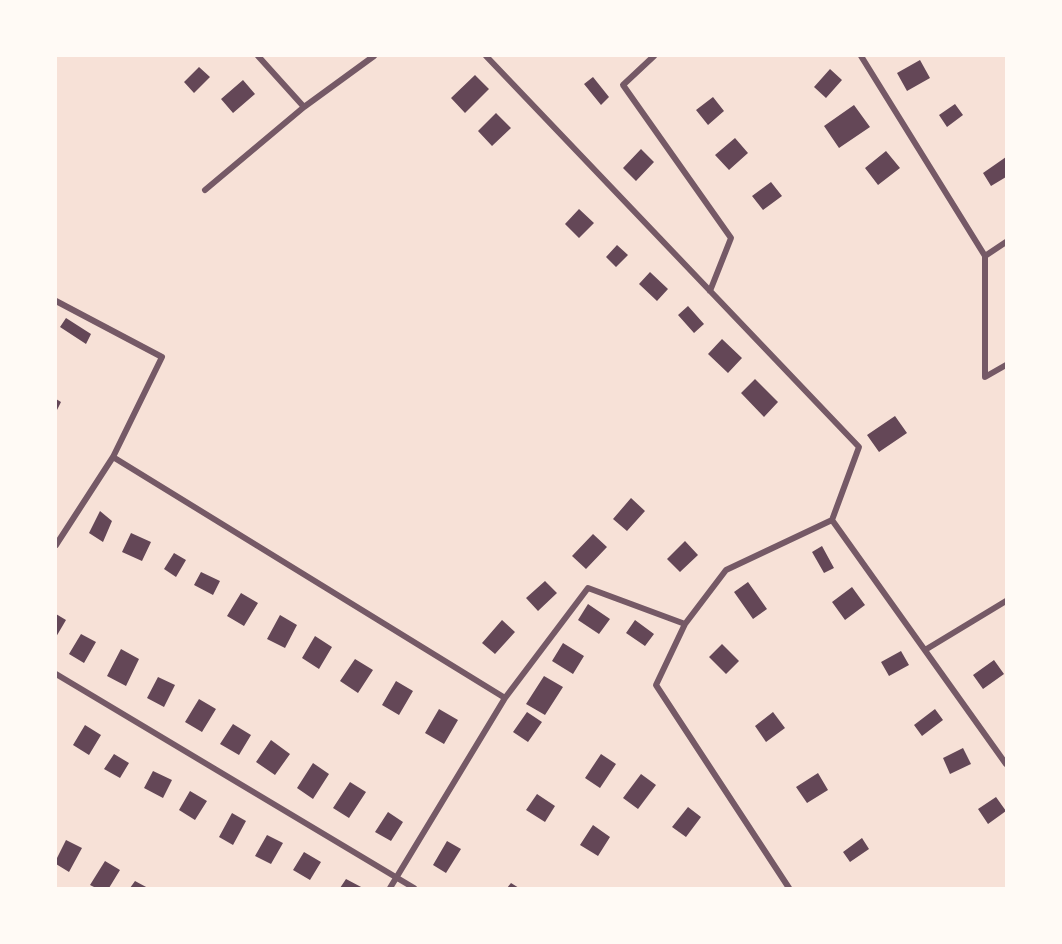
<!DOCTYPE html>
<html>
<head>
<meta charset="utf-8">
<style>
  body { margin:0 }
  #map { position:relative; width:1062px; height:944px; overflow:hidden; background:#f7e1d7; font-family:"Fira Sans",sans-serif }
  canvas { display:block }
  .frame { position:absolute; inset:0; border:57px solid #fffaf5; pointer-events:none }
</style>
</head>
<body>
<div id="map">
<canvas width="1062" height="944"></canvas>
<div class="frame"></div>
</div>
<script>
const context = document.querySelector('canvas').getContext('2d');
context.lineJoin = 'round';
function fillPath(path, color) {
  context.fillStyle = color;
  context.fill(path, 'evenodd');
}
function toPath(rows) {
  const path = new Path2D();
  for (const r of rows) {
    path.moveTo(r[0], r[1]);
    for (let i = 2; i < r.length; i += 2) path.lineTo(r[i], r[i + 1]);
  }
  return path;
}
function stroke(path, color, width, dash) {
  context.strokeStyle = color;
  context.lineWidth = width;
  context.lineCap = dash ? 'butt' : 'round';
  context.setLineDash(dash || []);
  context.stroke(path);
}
const building = toPath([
  [920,60,930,78,907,91,897,73],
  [199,67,210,77,194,93,184,82],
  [830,69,842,80,826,98,814,87],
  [475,75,489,89,465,113,451,98],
  [593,77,609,97,601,105,584,84],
  [243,80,255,94,233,113,221,99],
  [713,97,724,111,708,125,696,110],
  [955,104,963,115,947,127,939,115],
  [854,105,870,127,839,148,824,126],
  [496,113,511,128,492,146,478,131],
  [735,138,748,153,729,170,715,155],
  [641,149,654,162,636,181,623,168],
  [886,151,900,168,878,185,865,168],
  [1006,157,1006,177,991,186,983,173],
  [771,182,782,196,763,210,752,196],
  [579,209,594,223,579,238,565,224],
  [617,245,628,255,616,267,606,257],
  [650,272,668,289,657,301,639,284],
  [688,306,704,324,694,333,678,315],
  [66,318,91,334,86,344,60,327],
  [722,339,742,358,728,373,708,354],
  [755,379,778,402,764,417,741,393],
  [56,399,61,402,56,412],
  [895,416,907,433,879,452,867,435],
  [631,498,645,511,627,531,613,519],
  [100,511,112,521,103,542,89,533],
  [131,533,151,542,142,561,122,552],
  [593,534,607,547,586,569,572,556],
  [685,541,698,555,680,572,667,559],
  [822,546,834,568,824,573,812,552],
  [174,553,186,560,176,577,164,569],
  [201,572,220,581,213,595,194,585],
  [545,581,557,593,538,611,526,598],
  [748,582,767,609,753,619,734,592],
  [852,587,865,605,845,620,832,602],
  [241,593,258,603,244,626,227,616],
  [588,604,610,619,599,634,578,620],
  [56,614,66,620,56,637],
  [280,615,297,625,285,648,267,639],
  [502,620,515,632,495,654,482,643],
  [635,620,654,634,645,646,626,633],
  [81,634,96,642,84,663,69,654],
  [315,636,332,647,319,669,302,658],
  [563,643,584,656,573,674,552,661],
  [722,644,739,661,726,674,709,657],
  [121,649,139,659,126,686,107,676],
  [901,651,909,665,889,676,881,662],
  [355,659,373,670,358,693,340,681],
  [994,660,1004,674,983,689,973,675],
  [544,676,563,687,545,715,526,704],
  [158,677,175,685,164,707,147,698],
  [396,681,413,691,399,715,382,705],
  [199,699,216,709,202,732,185,722],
  [439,709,458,720,444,744,425,733],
  [935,709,943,720,922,736,914,725],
  [527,712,542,722,528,742,513,732],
  [773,712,785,728,766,742,755,726],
  [233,724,251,735,239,755,220,744],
  [85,725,101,735,89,755,73,745],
  [271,740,290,754,275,775,256,762],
  [963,748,971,764,950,774,943,758],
  [114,754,129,763,120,778,104,769],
  [601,754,616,764,600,788,585,778],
  [313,763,329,774,313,799,297,788],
  [153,771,172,780,163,798,144,788],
  [818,773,828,790,807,803,796,787],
  [641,774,656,785,638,809,623,798],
  [350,782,366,792,349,818,333,808],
  [190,791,207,801,195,820,179,810],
  [537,794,555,806,545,822,526,810],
  [996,797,1006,811,988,824,978,809],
  [688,807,701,817,686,837,672,827],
  [388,812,403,822,391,841,375,832],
  [232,813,246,821,233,845,219,837],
  [593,825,610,837,598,856,580,845],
  [267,835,283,843,271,864,255,856],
  [862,838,869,849,850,862,843,852],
  [66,840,82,848,69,872,56,864,56,860],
  [447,841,461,849,446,873,433,865],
  [304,852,321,862,310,880,293,870],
  [105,861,120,870,109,888,96,888,90,885],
  [346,879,363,888,340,888],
  [135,881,148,888,130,888],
  [511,883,519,888,507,888]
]);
const minor = toPath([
  [258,56,304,107],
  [486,56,859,447,832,520,1006,764],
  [654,56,623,85,731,238,710,291],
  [861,56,985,256],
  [205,190,304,107,374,56],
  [1006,242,985,256,985,377,1006,365],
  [56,301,162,357,113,457,56,545],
  [113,457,505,698],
  [685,624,726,570,832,520],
  [925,650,1006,601],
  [56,674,414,888],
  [390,888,505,698,588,588,685,624,656,685,789,888]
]);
fillPath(building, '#644757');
stroke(minor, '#755966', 6);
</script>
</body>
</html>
